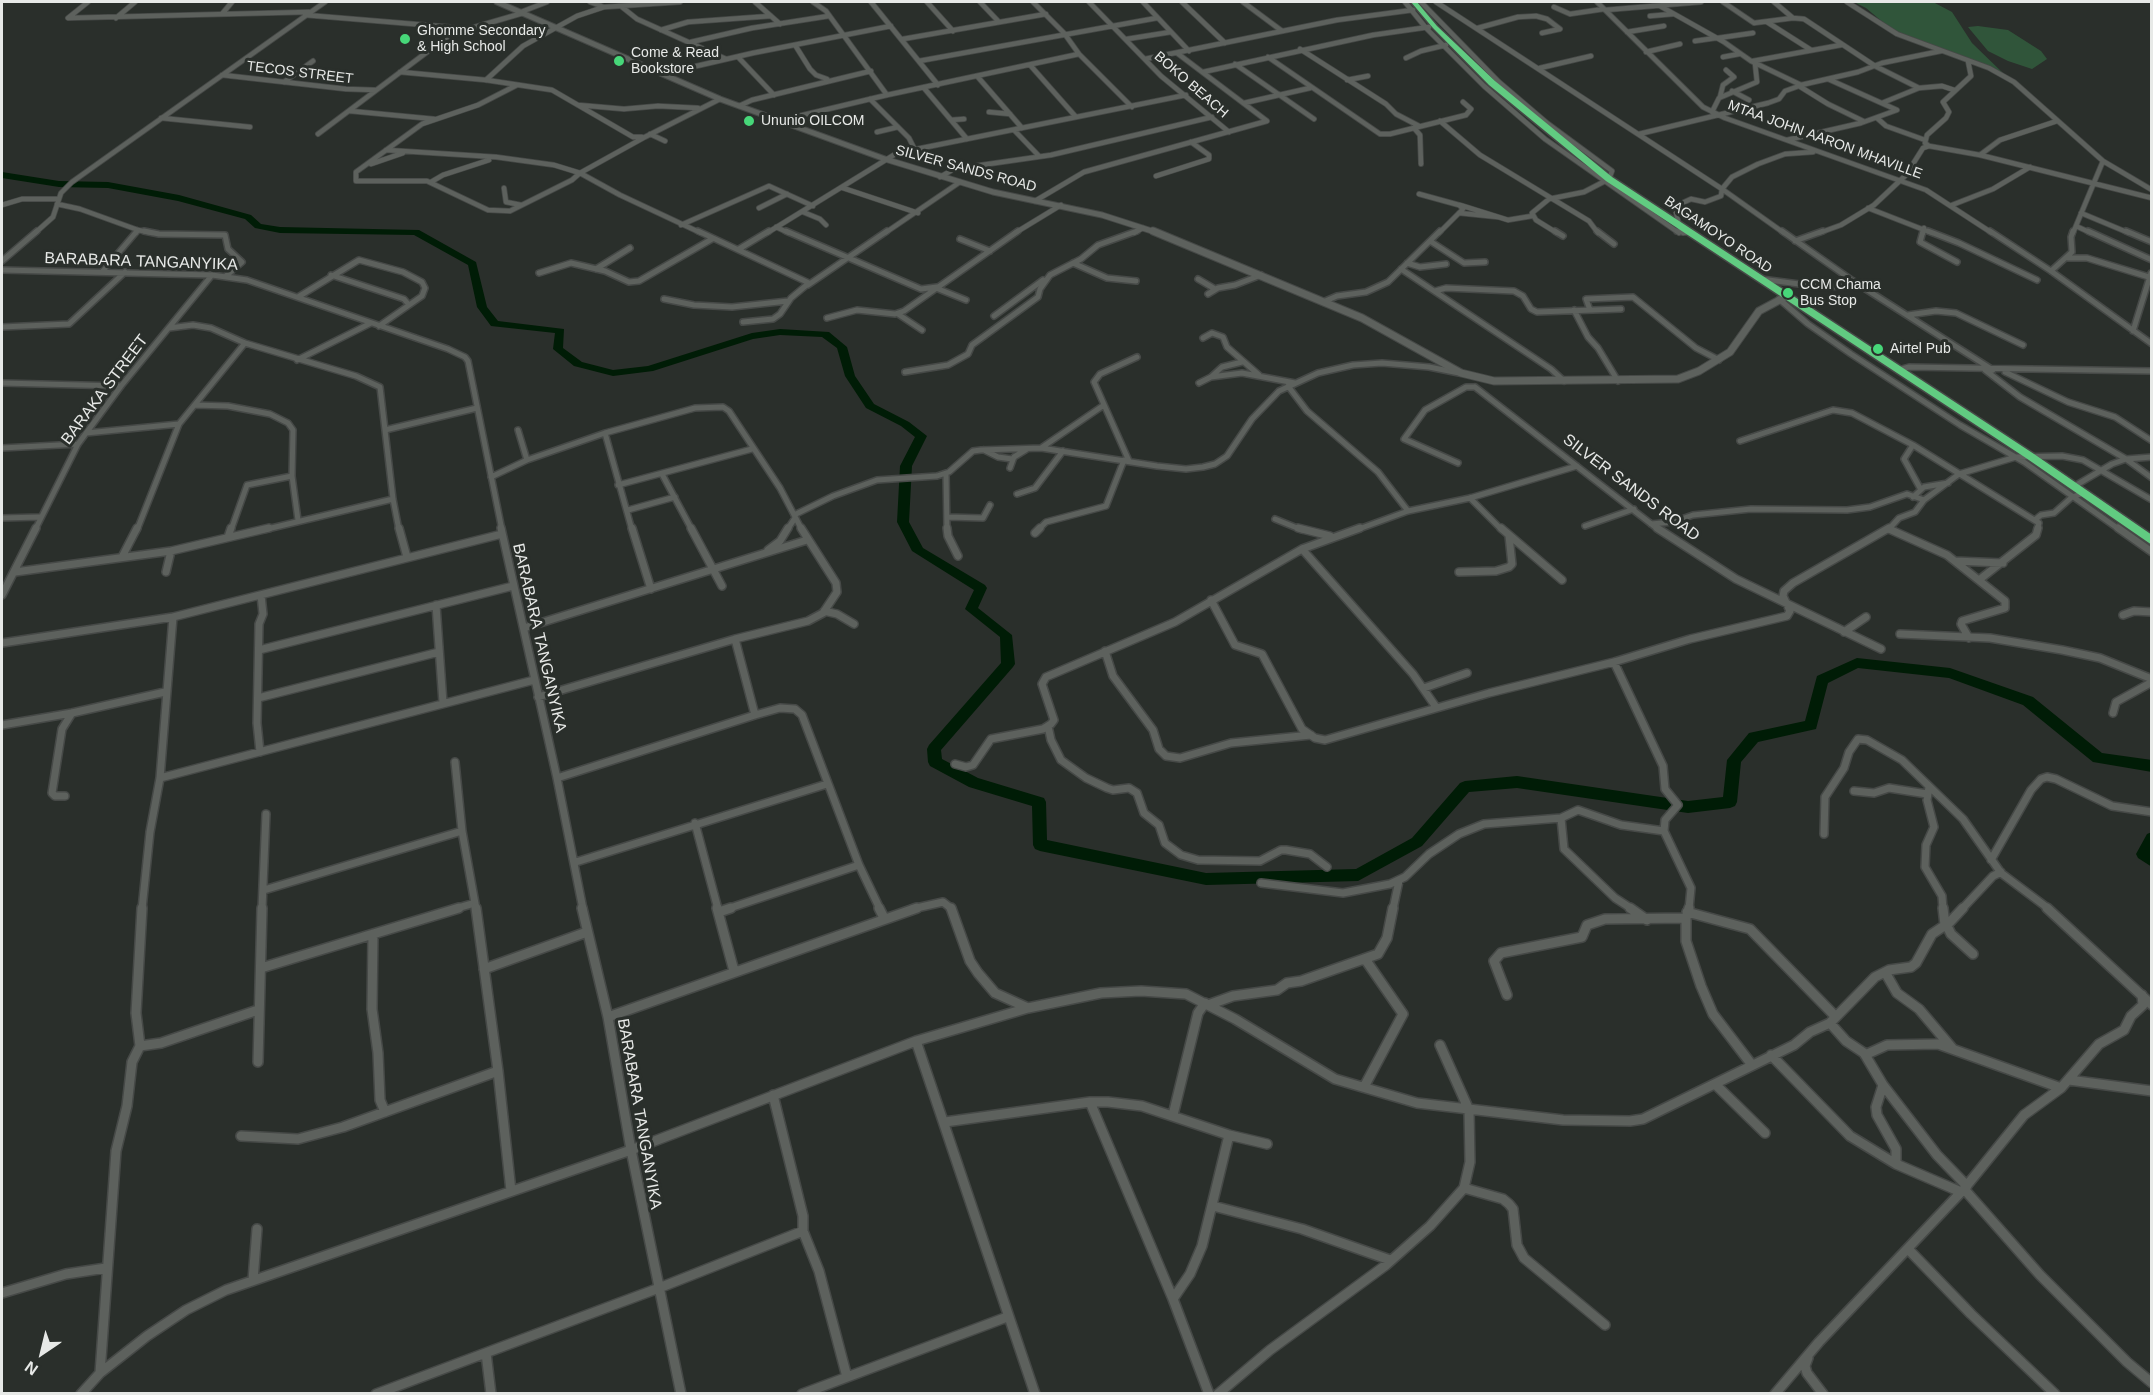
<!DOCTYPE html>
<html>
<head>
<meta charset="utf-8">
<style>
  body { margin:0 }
  #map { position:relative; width:2153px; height:1395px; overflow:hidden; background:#2a2f2b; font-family:Helvetica,sans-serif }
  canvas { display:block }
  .frame { position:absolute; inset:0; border:3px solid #e7e9e7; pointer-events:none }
  .north { position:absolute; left:12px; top:1323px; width:60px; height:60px; -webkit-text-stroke:4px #2a2f2b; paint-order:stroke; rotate:215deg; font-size:16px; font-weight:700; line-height:24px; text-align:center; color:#e7e9e7 }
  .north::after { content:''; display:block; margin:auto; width:21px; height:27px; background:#e7e9e7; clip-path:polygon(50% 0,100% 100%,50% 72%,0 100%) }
</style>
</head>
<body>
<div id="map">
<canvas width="2153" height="1395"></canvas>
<div class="frame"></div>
<div class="north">N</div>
</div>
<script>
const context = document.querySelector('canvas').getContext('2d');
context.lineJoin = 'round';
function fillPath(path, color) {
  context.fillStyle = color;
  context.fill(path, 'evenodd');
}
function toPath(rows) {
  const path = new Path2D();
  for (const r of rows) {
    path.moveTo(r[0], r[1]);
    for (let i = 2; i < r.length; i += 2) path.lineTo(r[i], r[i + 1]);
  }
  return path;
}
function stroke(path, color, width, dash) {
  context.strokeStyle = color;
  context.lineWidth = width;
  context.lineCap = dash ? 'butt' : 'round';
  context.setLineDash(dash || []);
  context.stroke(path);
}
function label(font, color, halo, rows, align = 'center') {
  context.font = font + ' Helvetica,sans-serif';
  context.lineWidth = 6;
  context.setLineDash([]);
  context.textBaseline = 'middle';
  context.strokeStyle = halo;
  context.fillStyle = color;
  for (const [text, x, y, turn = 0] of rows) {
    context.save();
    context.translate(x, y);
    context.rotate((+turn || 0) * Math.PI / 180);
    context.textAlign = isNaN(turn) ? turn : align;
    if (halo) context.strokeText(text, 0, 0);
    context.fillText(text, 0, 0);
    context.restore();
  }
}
const green = toPath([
  [1854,2,1933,2,1952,12,1972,43,2006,76,1909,38,1891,29,1866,8],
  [1978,26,2008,30,2041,51,2047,59,2032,69,2008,61,1988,51,1968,27]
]);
const river = toPath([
  [2,172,59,181,108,182,179,195,251,215,261,224,280,227,419,230,476,262,487,307,498,321,564,329,563,348,582,362,613,370,648,366,752,333,780,329,829,332,847,347,855,376,874,404,909,422,927,436,912,466,909,522,923,548,985,585,987,588,978,608,1012,635,1015,664,1013,667,941,750,942,759,978,778,1044,798,1046,802,1047,840,1206,873,1356,869,1412,838,1460,783,1465,781,1517,776,1688,801,1723,797,1727,760,1749,733,1805,721,1817,676,1857,658,1950,668,2033,697,2102,753,2152,760,2152,772,2093,762,2023,705,1949,678,1858,668,1828,683,1816,729,1758,742,1741,762,1737,802,1735,806,1730,808,1688,813,1517,788,1469,792,1422,846,1358,881,1206,885,1040,851,1035,849,1033,845,1032,806,969,787,930,766,928,762,927,749,929,745,1001,663,1000,637,965,609,974,590,912,551,897,522,900,466,915,437,901,426,866,408,845,376,837,348,822,337,780,335,753,339,653,371,613,376,574,366,553,349,555,333,491,326,477,307,468,265,414,235,280,233,255,228,245,219,178,201,108,188,59,187,2,178,2,172],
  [2152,832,2152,867,2138,858,2136,854,2147,834,2152,832]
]);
const streetFar3 = toPath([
  [88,2,68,18,309,12],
  [590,2,604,7],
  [755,2,780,24],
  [813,2,826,11,887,95],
  [871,2,938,85],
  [927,2,953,31],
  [980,2,999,22],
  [1033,2,1064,33,1079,54,1132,107],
  [1089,2,1161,76,1229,132],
  [1143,2,1189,51],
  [1182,2,1225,43],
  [1243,2,1282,31],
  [1405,2,1426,28,1484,86,1545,139,1679,233],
  [1421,2,1499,82,1547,123,1612,171,1609,179,1584,192,1549,199,1532,213,1536,220,1557,233],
  [1436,2,1722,189,1721,196,1705,202,1691,199,1678,205,1675,208,1679,225],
  [1597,2,1703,107,1725,118,1926,190,1992,233],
  [1723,2,1754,23,1793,18,1804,19,1875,66,1919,88,1882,103],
  [1774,2,1793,18],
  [1847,2,1897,34,1989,68,2014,82,2103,161,2152,190],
  [1660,6,1724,42,1751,61,1801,85,1799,86,1828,104,1863,121],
  [622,7,637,19,726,59],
  [1554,7,1570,14,1604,9],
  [1605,10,1701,2],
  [521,12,547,2],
  [222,14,232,2],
  [305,15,462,28],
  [1650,16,1673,14],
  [116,18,135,2],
  [1767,22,1811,50],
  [1478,28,1518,17,1536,16,1547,19,1560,29],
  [661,30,688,22,771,16],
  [1627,32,1664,26],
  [1542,33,1560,29],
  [1718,38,1753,33],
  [903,39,1046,14],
  [1127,39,1171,32],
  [1695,41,1716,38],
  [691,42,752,28,829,16],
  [795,45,810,69,816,75,827,79],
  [1300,49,1386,104,1396,114,1419,126],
  [1646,52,1680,44],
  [738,57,774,95],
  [1268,57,1380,134,1390,134,1466,115,1471,109,1463,102],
  [1723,57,1739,54],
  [1406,58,1421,51,1446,45],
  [1145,59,1337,20,1413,10],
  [919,61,1157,18],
  [1753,61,1841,45],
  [1235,64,1314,119],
  [1030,65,1076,117],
  [1540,68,1591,56],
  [400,72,486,80,552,90,633,137,642,137],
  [1203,72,1373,35,1429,27],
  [662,74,753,53,891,26],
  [222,75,346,89,375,90],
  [977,76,1022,128],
  [486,80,523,46,577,16,604,7,680,2],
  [1347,80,1368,76],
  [284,82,313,61],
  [1801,85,1858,72,1882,63,1941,51],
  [924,88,967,139],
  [1919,88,1942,86,1954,90],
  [1732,91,1749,100],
  [1720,97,1723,85,1734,77,1726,70],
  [870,99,909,138,914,148],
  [1244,103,1310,88],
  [578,105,624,109,658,106,698,108],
  [739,106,752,100,871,71],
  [350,111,434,119],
  [989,112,1010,114],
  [1712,112,1719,98,1757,82,1755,63],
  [161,118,250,127],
  [1877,118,1886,126,1925,140],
  [951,120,964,119],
  [1440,121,1480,155,1589,221,1598,233],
  [782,123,799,116,887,95,1079,54],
  [1414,128,1420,135,1421,164],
  [1014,130,1039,156],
  [877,132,898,127],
  [318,134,451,34,523,13],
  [650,134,665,141],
  [1639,134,1768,103,1779,99,1785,91,1799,86],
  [1787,140,1861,123,1897,110,1828,79],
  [1929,146,1925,143,1927,135,1946,118,1949,112,1943,102,1971,76,1968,61],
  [386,150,496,157,554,165,580,173,620,195,701,233],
  [1980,155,2000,140,2057,121],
  [371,164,403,153],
  [1156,176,1209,159,1209,155,1191,142],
  [940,177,954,169,1051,155,1212,117],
  [356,181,356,172,422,124,478,105,517,85],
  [357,181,427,181,488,210,510,211,572,180,580,173,645,137,720,99],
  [431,182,443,175,489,160],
  [504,188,506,202,521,205],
  [843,188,918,213],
  [1419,194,1459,205,1463,209,1439,233],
  [1035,201,1084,172,1267,121,1177,53],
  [57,204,80,209,138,230,152,233],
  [2,205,22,199,58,199],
  [1460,205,1508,220,1532,216],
  [1952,205,1993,189,2030,167],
  [759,208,787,194],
  [1868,208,1932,233],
  [803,212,820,219,826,225],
  [1459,213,1498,217],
  [2081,213,2129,233],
  [681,225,769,186,813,206],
  [2076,226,2091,233],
  [776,227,789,233],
  [35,233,53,217,61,193,72,182,325,2],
  [136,233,138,230],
  [767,233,897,153,1186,95],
  [885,233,960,182],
  [1015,233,1061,205],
  [1134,233,1143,228],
  [1683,233,1690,232],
  [1784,233,1722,189,1732,177,1758,164,1785,154,1813,152],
  [1819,233,1841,225,1874,205,1906,175,1923,148,1929,146,1980,155,2152,198],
  [1923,233,1924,228],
  [2073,233,2103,161]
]);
const streetFar2 = toPath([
  [144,231,159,234,225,235,228,249,242,262,226,276],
  [698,231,809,283,791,298,780,314,773,319,743,322],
  [786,231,921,289,937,287],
  [1555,231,1563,236],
  [1597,231,1614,244],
  [1677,231,1690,232],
  [1782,231,1853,281,1993,370],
  [1923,231,1920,242,1957,262],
  [1928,231,1959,243,2037,280],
  [1990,231,2051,271,2152,344],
  [2088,231,2152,260],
  [2126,231,2152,242],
  [960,239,990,251],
  [1430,241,1464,263,1485,262],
  [1795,241,1823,231],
  [739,249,769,231],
  [2068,258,2087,258,2152,278],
  [2,261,37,231],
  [1073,263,1107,278,1136,281],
  [1407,263,1420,267,1446,264],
  [596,269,630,248],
  [1401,269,1551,369,1564,381],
  [2,270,212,275,247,280,448,349,465,357,468,361,502,530],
  [103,271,137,231],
  [2051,271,2072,252,2071,237,2073,231],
  [539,273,571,263,605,271,629,282,639,281,712,239],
  [331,275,404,299,409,305],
  [1198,279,1215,289],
  [1761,279,1822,287,1843,286,1853,281],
  [808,285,887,231],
  [936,288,966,300],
  [1435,291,1446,288,1514,291,1523,296,1531,309,1537,312,1621,309],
  [1208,294,1218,288,1235,285,1261,275],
  [298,297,359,260,403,272,422,282,425,288,422,296,379,326],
  [664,299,694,305,732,307,788,301],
  [1779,299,1808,324,1851,354,1960,425,2024,462,2120,530],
  [1323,302,1337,296,1366,292,1388,282,1440,231],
  [1574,310,1588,337,1598,348,1618,381],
  [1590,310,1586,299,1633,297,1696,348,1719,360],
  [898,314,922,330],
  [1908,315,1936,311,1956,313,2023,345],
  [994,316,1043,280],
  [827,318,857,310,895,314,904,311,1018,231],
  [2,327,69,324,125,272],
  [169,328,193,325,211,328,245,343,356,376,380,387,393,499,399,530],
  [2133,331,2151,273],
  [1203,338,1212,333,1223,337,1227,347,1259,375],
  [297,360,371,323],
  [1898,370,1909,367,2152,371],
  [1985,370,2020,397,2126,459,2152,478],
  [905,372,948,365,968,354,972,345,1038,297,1040,289,1050,275,1081,259,1098,245,1137,231],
  [2005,372,2068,402,2115,417,2152,441],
  [1211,377,1222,367,1242,362],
  [2,383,121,386],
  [1199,383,1211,377,1242,373,1295,383],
  [1288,386,1307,411,1378,472,1408,511],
  [1475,387,1659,530],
  [195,405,228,406,270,414,288,423,293,430,292,476,298,520],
  [385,430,477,408],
  [518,430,527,460],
  [86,433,179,424],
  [605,433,632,530],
  [1740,441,1833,410,1852,413,1913,445,2039,523,2037,530],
  [1913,445,1904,459,1920,488],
  [2,448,78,444],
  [1041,448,1104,405],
  [984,450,998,457,1012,459],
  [1129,461,1094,382,1100,374,1137,357],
  [1458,463,1404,439,1425,410,1466,387,1475,387],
  [1010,468,1014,457,1027,449],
  [946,473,947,530],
  [662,474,692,530],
  [491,477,527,460,605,433,695,408,723,407,729,411,780,488,802,530],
  [618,485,752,449],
  [2073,487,2112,464,2126,459,2152,457],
  [1017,494,1035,488,1063,451],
  [1913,497,1924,487,1948,483],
  [1470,498,1502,530],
  [628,510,675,497],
  [794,515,833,496,877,480,937,476,949,472,973,451,981,450,1041,448,1157,466,1186,469,1203,467,1215,464,1227,456,1252,419,1279,391,1318,373,1353,365,1382,363,1429,367,1459,373],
  [947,517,983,518,990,505],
  [2,518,40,517],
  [1275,519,1302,530],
  [2036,519,2041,515,2054,513,2072,497,2084,493],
  [1651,524,1673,522,1693,515,1751,509,1847,510,1870,507,1907,494,1924,500],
  [1585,526,1634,509],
  [35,530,78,444,121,386,212,275],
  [137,530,179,424,245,343],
  [231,530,247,485,292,476],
  [263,530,393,499],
  [787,530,795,518],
  [1038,530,1046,522,1106,506,1124,460],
  [1356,530,1408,511,1470,498,1577,466],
  [1888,530,1899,518,1915,512,1924,500,1959,474,2016,457,2062,456,2083,460,2152,500]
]);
const streetFar1 = toPath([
  [399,528,407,557],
  [501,528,557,778,583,909],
  [632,528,651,589],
  [691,528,722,586],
  [947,528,948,536,958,556],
  [1298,528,1330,536],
  [1501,528,1562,580],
  [1657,528,1736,579,1881,649],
  [2118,528,2152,552],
  [1889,529,1947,555,2005,601,2005,608,1962,621,1961,624,1969,638],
  [1035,533,1040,528],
  [228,537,231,528],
  [1302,549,1413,674,1436,707],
  [768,550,780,541,788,528],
  [122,557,137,528],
  [1955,561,2003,563],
  [15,572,171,551,269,528],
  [166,572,171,551],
  [1459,572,1496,571,1509,567,1512,564,1509,536],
  [1979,580,2036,535,2038,528],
  [2,595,36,528],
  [1211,600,1235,645,1262,654,1302,729,1315,738,1325,740,1489,693,1614,662,1690,639,1787,616,1790,611,1783,596,1784,591,1793,583,1889,528],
  [436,605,443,703],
  [824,611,837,614,854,624],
  [2123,615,2134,611,2152,612],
  [524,628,807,540],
  [1844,632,1866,617],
  [1900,634,1990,638,2062,650,2100,658,2152,679],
  [735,639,755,715],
  [2,643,173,617,502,534],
  [259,650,513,586],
  [1105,651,1113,676,1153,730,1159,749,1166,756,1180,758,1231,743,1311,735],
  [1614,662,1663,766,1665,789,1678,805,1665,820,1664,831,1691,888,1689,909],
  [1424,688,1467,673],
  [538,697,735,639,808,621,823,613,837,592,836,583,801,528],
  [258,698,439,652],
  [2113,713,2116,702,2152,682],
  [2,725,72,713,165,692],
  [1048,726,1051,740,1061,760,1086,778,1107,788,1113,790,1129,788,1137,793,1144,813,1159,825,1165,843,1181,855,1198,860,1260,861,1281,850,1286,850,1310,854,1327,867],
  [260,752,257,723,259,624,263,614,261,595],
  [455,762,462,831,476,909],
  [955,764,966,767,973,765,991,739,1043,729,1051,724,1054,720,1042,684,1046,677,1175,622,1302,549,1360,528],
  [160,778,534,680],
  [557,778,755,715,780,708,795,709,802,715,859,865,880,909],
  [1929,787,1927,800,1934,827,1926,845,1925,867,1942,896,1943,909],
  [1854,791,1874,793,1889,788,1927,794],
  [65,796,55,796,52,793,62,729,72,713],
  [1561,818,1564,849,1615,898,1632,909],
  [695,823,718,909],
  [1824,834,1825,797,1844,768,1849,752,1858,739,1867,740,1902,760,1963,819,2001,873,2049,909],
  [1991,860,2031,790,2041,779,2047,777,2056,779,2112,806,2152,812],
  [576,862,827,784],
  [1261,883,1343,893,1390,884,1405,877,1429,854,1459,834,1484,824,1561,818,1578,810,1621,825,1664,831],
  [264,890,462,831],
  [142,909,150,832,160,778,173,617],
  [262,909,266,814],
  [454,909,475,903],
  [727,909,859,865],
  [912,909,943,902,952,909],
  [1393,909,1399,881],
  [1962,909,1993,876,2001,872]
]);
const street = toPath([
  [476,908,498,1071,511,1191],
  [582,908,608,1017,631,1150,681,1394],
  [717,908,734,971],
  [879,908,884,918],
  [951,908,970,961,978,973,995,993,1028,1008],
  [1630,908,1647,920],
  [1689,908,1686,918,1686,941,1701,986,1713,1014,1752,1065],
  [1943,908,1945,925],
  [2047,908,2152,1005],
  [719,912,731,908],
  [1687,912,1750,929,1836,1017],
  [1946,924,1951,934,1973,954],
  [373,934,372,1009,378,1053,380,1100,385,1112],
  [261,968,459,908],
  [484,969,587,932],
  [1885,972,1897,993,1919,1009,1952,1048],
  [1507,995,1494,961,1501,953,1582,937,1587,925,1605,919,1686,918],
  [1208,1005,1233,996,1277,990,1287,983,1301,981,1378,954,1387,938,1393,908],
  [608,1017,917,908],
  [1830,1023,1846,1041,1864,1053,1883,1085,1937,1155,1967,1186],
  [916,1041,1035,1394],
  [140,1046,161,1043,258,1010],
  [1771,1055,1850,1136,1896,1164,1961,1192],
  [1865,1055,1887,1045,1938,1044,2061,1088],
  [258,1062,262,908],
  [2069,1080,2152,1091],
  [1716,1085,1765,1133],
  [1883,1085,1876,1107,1877,1115,1896,1149,1896,1164],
  [1364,1087,1403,1014,1365,959],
  [773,1095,803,1216,803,1231,819,1271,847,1377],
  [1090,1102,1173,1299,1209,1394],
  [1173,1115,1198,1013,1205,1003],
  [945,1122,1090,1102,1108,1102,1142,1106,1229,1135,1267,1144],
  [241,1136,298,1139,343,1127,498,1071],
  [1464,1188,1503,1199,1509,1204,1513,1209,1517,1245,1524,1258,1605,1325],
  [1964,1189,2040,1275,2127,1362,2152,1383],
  [1213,1206,1302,1229,1390,1260],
  [1909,1250,1971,1314,2055,1394],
  [253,1280,257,1229],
  [2,1293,66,1274,106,1268],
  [1173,1299,1190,1274,1202,1246,1229,1135],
  [486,1353,491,1394],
  [1808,1358,1805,1366,1807,1373,1823,1394],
  [100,1373,116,1151,127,1106,132,1062,140,1046,136,1013,142,908],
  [81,1394,100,1373,147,1336,186,1310,226,1290,631,1150,916,1041,1028,1008,1101,993,1141,991,1186,994,1235,1019,1335,1079,1417,1103,1563,1120,1630,1121,1643,1119,1794,1045,1810,1032,1830,1023,1875,977,1889,970,1911,967,1916,963,1932,934,1950,922,1963,908],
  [376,1394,659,1288,803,1231],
  [802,1394,1007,1317],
  [1218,1394,1270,1350,1386,1265,1430,1226,1464,1188,1470,1162,1469,1110,1440,1045],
  [1775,1394,1819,1342,1964,1189,2024,1115,2061,1088,2099,1044,2124,1030,2131,1016,2143,1005,2142,995]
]);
const secondaryFar1 = toPath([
  [497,2,720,99,885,159,993,192,1102,215,1158,233]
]);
const secondary = toPath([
  [1153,231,1362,318,1461,373,1494,381,1678,379,1699,371,1730,352,1759,311,1787,296]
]);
const highway = toPath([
  [1411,2,1417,2,1437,26,1495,81,1612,177,2034,454,2152,535,2152,545,2026,458,1606,181,1489,85,1433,28,1411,2]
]);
const markers = [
  [405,39,6,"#47d779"],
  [619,61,6,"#47d779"],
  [749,121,6,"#47d779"],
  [1788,293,6,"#47d779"],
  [1878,349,6,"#47d779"]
];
const farPoinames = [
  ["Ghomme Secondary",417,31],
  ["& High School",417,47],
  ["Come & Read",631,53],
  ["Bookstore",631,69],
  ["Ununio OILCOM",761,121],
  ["CCM Chama",1800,285],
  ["Bus Stop",1800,301],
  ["Airtel Pub",1890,349]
];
const farStreetnames = [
  ["TECOS STREET",300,73,7],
  ["BOKO BEACH",1191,85,41],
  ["MTAA JOHN AARON MHAVILLE",1825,140,20],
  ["SILVER SANDS ROAD",966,169,15],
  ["BAGAMOYO ROAD",1718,235,34]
];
const streetNames = [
  ["BARABARA TANGANYIKA",141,262,2],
  ["BARAKA STREET",105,390,-53],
  ["SILVER SANDS ROAD",1631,488,37],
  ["BARABARA TANGANYIKA",539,638,77],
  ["BARABARA TANGANYIKA",639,1114,80]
];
fillPath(green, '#30553a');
fillPath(river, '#001c06');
stroke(streetFar3, '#464947', 6);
stroke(streetFar2, '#464947', 8);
stroke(streetFar1, '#464947', 10);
stroke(street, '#464947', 12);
stroke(secondaryFar1, '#464947', 7);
stroke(secondary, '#464947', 9);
stroke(highway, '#464947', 3);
stroke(streetFar3, '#5d615d', 4.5);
stroke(streetFar2, '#5d615d', 5);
stroke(streetFar1, '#5d615d', 7);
stroke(street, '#5d615d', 9);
stroke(secondaryFar1, '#5d615d', 5);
stroke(secondary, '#5d615d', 7);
fillPath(highway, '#61cb81');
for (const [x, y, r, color] of markers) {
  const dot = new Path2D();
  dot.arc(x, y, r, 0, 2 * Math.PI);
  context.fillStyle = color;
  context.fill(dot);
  stroke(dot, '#2a2f2b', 2);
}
label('14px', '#e7e9e7', '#2a2f2b', farPoinames, 'left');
label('14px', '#e7e9e7', '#2a2f2b', farStreetnames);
label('16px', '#e7e9e7', '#2a2f2b', streetNames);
</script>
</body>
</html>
